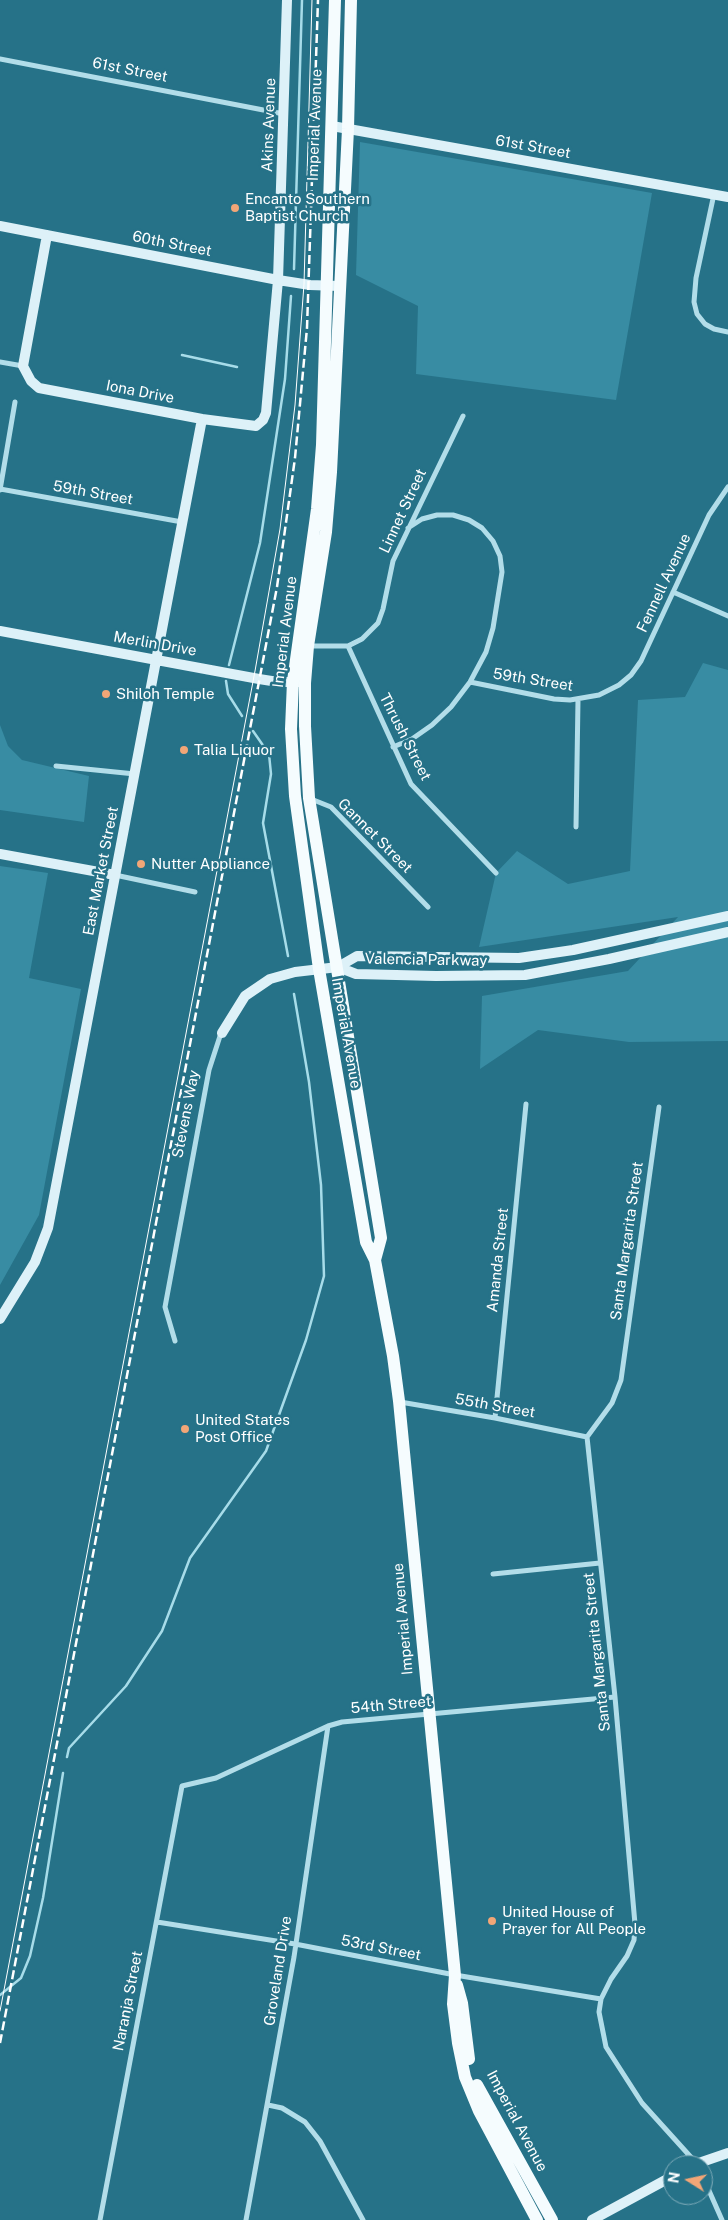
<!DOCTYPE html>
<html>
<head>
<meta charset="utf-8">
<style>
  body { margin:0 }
  #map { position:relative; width:728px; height:2220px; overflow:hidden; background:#267288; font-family:"Public Sans",sans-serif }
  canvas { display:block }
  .north { position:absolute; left:663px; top:2155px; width:50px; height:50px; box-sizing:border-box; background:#267288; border:1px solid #7daab8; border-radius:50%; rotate:280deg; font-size:14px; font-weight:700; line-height:20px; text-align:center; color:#fff }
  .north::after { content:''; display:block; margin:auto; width:18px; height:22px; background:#f2a677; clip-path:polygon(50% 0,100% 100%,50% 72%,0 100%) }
</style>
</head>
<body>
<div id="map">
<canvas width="728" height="2220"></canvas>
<div class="north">N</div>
</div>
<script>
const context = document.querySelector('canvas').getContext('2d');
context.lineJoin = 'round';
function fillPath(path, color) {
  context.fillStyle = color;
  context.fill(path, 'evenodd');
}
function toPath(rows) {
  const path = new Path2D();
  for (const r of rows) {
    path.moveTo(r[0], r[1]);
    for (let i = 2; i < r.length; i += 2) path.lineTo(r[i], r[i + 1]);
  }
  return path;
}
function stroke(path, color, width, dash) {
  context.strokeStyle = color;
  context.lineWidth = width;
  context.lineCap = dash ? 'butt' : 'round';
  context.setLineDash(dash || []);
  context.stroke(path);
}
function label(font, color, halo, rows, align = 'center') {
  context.font = font + ' "Public Sans",sans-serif';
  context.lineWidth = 5;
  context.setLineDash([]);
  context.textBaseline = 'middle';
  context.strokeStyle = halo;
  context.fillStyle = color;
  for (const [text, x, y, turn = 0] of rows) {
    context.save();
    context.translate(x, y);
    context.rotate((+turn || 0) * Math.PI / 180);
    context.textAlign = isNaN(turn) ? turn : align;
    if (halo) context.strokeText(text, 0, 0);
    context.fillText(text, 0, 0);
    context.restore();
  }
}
const green = toPath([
  [360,142,652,193,616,400,416,374,418,306,356,275],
  [703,663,728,670,728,1041,629,1042,538,1030,480,1069,482,996,628,971,678,917,479,947,496,873,517,851,568,884,630,871,638,700,685,697],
  [0,725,8,746,22,760,89,776,84,822,0,810],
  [0,866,48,873,29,978,81,989,39,1215,0,1285]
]);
const stream = toPath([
  [294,269,302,0],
  [182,355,237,367],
  [229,665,260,543,285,379,291,296],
  [226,681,228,694,242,716],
  [253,731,269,754,271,774,263,823,288,956],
  [67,1757,69,1748,126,1686,162,1631,190,1558,266,1451,306,1340,324,1276,321,1185,309,1082,294,994],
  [0,1995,21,1978,30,1956,43,1898,63,1773]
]);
const street = toPath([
  [0,59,284,114],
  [714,194,696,278,694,302,697,314,705,324,714,329,728,332],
  [0,362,23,366],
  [0,489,182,522],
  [0,490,15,402],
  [673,592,728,616],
  [309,646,348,646,362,639,378,623,383,609,393,561,463,416],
  [348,646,411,784,496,873],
  [470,682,554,699,570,700,599,695,619,685,631,675,641,661,709,515,728,487],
  [393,747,412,739,432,725,451,707,470,682,486,652,493,628,502,572,500,556,493,541,482,528,469,520,453,515,437,515,422,519,408,528],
  [56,766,135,774],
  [311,799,331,807,428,907],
  [576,827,578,700],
  [115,875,195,892],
  [659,1107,621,1380,612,1403,587,1437,615,1697,635,1924,634,1940,627,1956,611,1979,601,1999,599,2012,606,2047,642,2103,698,2165],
  [175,1341,165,1307,209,1070,221,1033],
  [400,1402,495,1418,587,1437],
  [495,1418,526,1104],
  [493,1574,600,1563],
  [157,1922,295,1944,455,1975,601,1999],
  [268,2105,282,2108,305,2122,320,2141,363,2220],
  [703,2177,722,2220],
  [100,2220,182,1786,216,1778,328,1726,342,1722,615,1697],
  [246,2220,294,1957,328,1726]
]);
const secondary = toPath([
  [332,126,728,197],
  [0,226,278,280,310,285,339,286],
  [47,235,23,366,31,381,39,388,202,419,256,426,263,420,266,413,278,280,287,0],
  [0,631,259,679,278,682,299,682],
  [0,854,115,875],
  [338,967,356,974,436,976,525,975,609,959,728,932],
  [222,1033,245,996,270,979,295,972,338,967,357,956,519,958,573,950,728,916],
  [0,1319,35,1262,48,1228,202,419],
  [693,2165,728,2153],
  [592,2220,673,2176]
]);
const primary = toPath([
  [335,0,322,445,317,509,293,681,291,729,295,796,319,969,366,1242,375,1260,393,1356,399,1401,455,1975,453,2004,458,2043,465,2077,479,2111,537,2220],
  [351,0,348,129,331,472,326,532,308,646,305,683,305,726,309,798,381,1238,375,1260],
  [457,1985,462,2003,469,2059],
  [477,2085,552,2220]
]);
const tram = toPath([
  [0,2011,255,671,280,529,295,405,304,284,312,0]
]);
const rail = toPath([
  [0,2043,277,587,295,458,307,328,318,0]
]);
const markers = [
  [235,208,5,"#f2a677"],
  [106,694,5,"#f2a677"],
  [184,750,5,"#f2a677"],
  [141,864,5,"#f2a677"],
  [185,1429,5,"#f2a677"],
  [492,1921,5,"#f2a677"]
];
const streetNames = [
  ["61st Street",130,70,11],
  ["Akins Avenue",269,125,-88],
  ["Imperial Avenue",315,125,-88],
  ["61st Street",533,147,10],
  ["60th Street",172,244,11],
  ["Iona Drive",140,392,11],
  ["59th Street",93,493,10],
  ["Linnet Street",403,511,-65],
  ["Fennell Avenue",664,583,-65],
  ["Imperial Avenue",285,632,-83],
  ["Merlin Drive",155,644,10],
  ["59th Street",533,680,9],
  ["Thrush Street",405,737,63],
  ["Gannet Street",375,836,45],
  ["East Market Street",101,871,-79],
  ["Valencia Parkway",426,960,1],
  ["Imperial Avenue",346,1033,80],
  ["Stevens Way",186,1114,-79],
  ["Santa Margarita Street",627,1241,-82],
  ["Amanda Street",498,1260,-84],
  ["55th Street",495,1406,10],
  ["Imperial Avenue",403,1619,-95],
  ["Santa Margarita Street",597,1652,-96],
  ["54th Street",391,1705,-5],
  ["53rd Street",381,1948,11],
  ["Groveland Drive",278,1971,-81],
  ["Naranja Street",128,2001,-79],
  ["Imperial Avenue",517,2121,62]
];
const poiNames = [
  ["Encanto Southern",245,199],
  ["Baptist Church",245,216],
  ["Shiloh Temple",116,694],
  ["Talia Liquor",194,750],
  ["Nutter Appliance",151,864],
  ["United States",195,1420],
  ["Post Office",195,1437],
  ["United House of",502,1912],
  ["Prayer for All People",502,1929]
];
fillPath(green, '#388ca3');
stroke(stream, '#a7dce9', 2.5);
stroke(street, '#b2dde9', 5);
stroke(secondary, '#ddf1f8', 10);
stroke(primary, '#f5fcfe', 12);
stroke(tram, '#fff', 1);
stroke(rail, '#fff', 2.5, [9, 4]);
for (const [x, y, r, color] of markers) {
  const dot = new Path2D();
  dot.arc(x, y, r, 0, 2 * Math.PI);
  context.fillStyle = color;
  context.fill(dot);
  stroke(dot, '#267288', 2);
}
label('15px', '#fff', '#267288', streetNames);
label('15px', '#fff', '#267288', poiNames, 'left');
</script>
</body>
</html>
